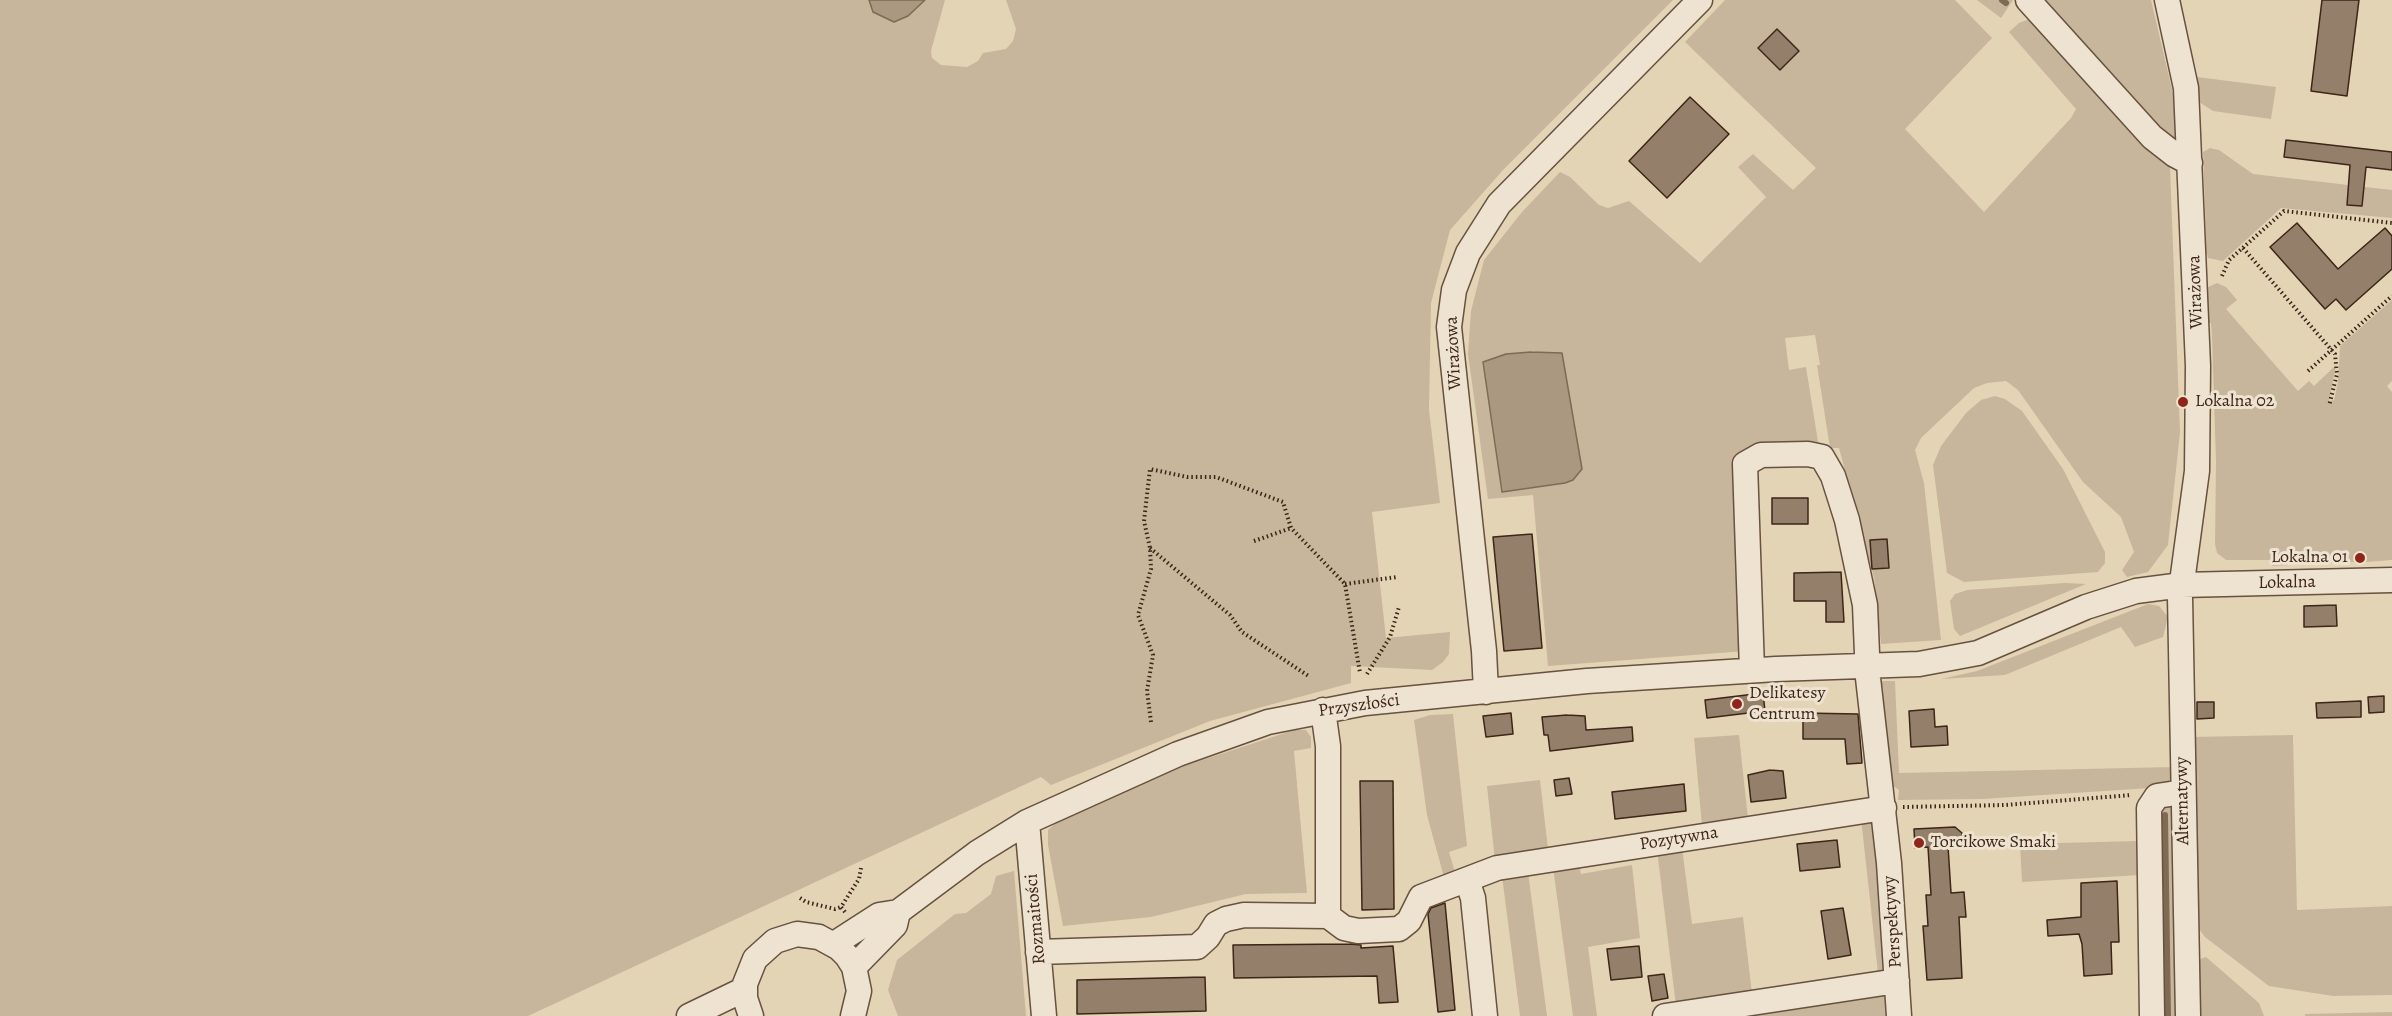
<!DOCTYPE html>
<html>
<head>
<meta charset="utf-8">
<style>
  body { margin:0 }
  canvas { display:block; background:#e3d4b6 }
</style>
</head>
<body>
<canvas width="2392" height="1016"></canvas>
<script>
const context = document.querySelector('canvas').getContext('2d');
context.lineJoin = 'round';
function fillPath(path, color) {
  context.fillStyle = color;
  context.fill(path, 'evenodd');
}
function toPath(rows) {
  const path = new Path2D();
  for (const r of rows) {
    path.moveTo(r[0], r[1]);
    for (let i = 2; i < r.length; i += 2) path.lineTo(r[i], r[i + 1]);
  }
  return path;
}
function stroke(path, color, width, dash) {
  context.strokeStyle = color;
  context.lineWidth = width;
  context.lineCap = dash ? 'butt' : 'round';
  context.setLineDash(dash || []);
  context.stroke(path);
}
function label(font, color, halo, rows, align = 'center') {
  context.font = font + ' Alegreya,serif';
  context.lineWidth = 6;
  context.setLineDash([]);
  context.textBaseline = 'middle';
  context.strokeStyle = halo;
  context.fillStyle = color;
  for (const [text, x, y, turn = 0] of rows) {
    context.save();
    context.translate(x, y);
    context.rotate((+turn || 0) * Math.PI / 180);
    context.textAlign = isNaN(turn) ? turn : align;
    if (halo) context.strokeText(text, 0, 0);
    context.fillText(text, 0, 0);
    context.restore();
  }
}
const green = toPath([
  [0,0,945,0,931,51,932,58,941,65,967,67,978,61,983,53,1006,49,1013,41,1016,29,1006,0,1673,0,1504,169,1450,230,1431,303,1429,410,1440,503,1372,512,1386,638,1450,632,1449,654,1443,662,1432,670,1351,666,1351,683,1210,721,1051,785,1041,777,528,1016,0,1016],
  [1725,0,1955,0,1992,38,1905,129,1984,212,2071,118,2076,109,2009,32,2019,23,2032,18,2170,167,2180,432,2168,545,2148,572,2127,577,2122,570,2134,552,2121,517,2083,482,2018,390,2006,381,1987,383,1974,388,1921,438,1915,450,1924,483,1941,640,1881,644,1874,577,1839,448,1830,448,1817,365,1820,365,1815,335,1785,338,1789,370,1806,367,1819,448,1741,451,1746,651,1548,666,1533,495,1488,499,1468,354,1471,311,1484,260,1522,212,1560,172,1570,177,1599,205,1608,208,1629,201,1700,263,1766,197,1738,167,1753,154,1793,190,1816,168,1685,42],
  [1977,0,2013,0,2001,18],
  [2044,0,2151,0,2173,94,2177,148],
  [2197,77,2276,87,2271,119,2213,111,2199,102],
  [2210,148,2219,150,2253,174,2392,190,2392,218,2281,208,2223,261,2208,258,2207,254,2202,255,2201,236,2206,235,2203,152],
  [2217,283,2226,287,2237,300,2226,309,2298,391,2309,381,2314,386,2336,365,2329,401,2334,400,2338,382,2340,346,2392,300,2392,381,2387,386,2392,392,2392,560,2366,562,2365,556,2355,557,2354,562,2272,566,2271,560,2226,560,2217,553,2215,544,2216,462,2212,337,2211,323,2204,324,2206,288],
  [1995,396,2005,399,2022,411,2063,469,2105,552,2105,563,2098,572,1964,582,1947,573,1933,465,1941,446,1966,413,1981,400],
  [2065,583,2086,584,1960,636,1954,629,1950,601,1955,594,1967,590],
  [2148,604,2159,606,2168,617,2163,637,2135,647,2121,627,2005,675,1941,679,1977,671],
  [1878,681,1895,681,1899,773,2174,767,2174,776,2166,787,1982,799,1898,800,1899,790,1887,782],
  [1453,714,1467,846,1449,852,1456,876,1445,881,1427,815,1414,720,1430,715],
  [1294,730,1306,730,1311,737,1311,748,1294,751,1307,893,1246,894,1151,917,1063,926,1048,845,1048,830,1056,823,1175,769],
  [1739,735,1748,819,1702,826,1694,738],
  [2293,735,2297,910,2392,906,2392,995,2333,996,2269,986,2205,937,2193,921,2190,737],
  [1540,780,1548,849,1495,861,1487,786],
  [2162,804,2175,804,2180,1016,2159,1016,2156,816],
  [1872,816,1888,963,1882,973,1878,973,1861,818],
  [2139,841,2140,875,2022,882,2020,844],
  [1682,848,1692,924,1743,917,1752,994,1676,1006,1657,850],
  [1579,863,1581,874,1632,865,1640,938,1588,947,1597,1016,1573,1016,1553,867],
  [1014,871,1026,1016,898,1016,888,990,897,960,955,914,966,913,991,894,996,876],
  [1528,872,1547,1016,1520,1016,1502,876],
  [2206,957,2259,1003,2264,1016,2197,1016,2195,961],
  [1890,990,1891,1016,1724,1016],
  [2392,1012,2392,1016,2305,1016,2305,1014]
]);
const water = toPath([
  [869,0,925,0,908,16,894,22,873,12,869,0],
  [1531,352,1562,353,1582,469,1573,480,1565,483,1502,492,1483,362,1506,354,1531,352]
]);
const stream = toPath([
  [2002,0,2006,3],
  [2165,815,2168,1016]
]);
const building = toPath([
  [2322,0,2359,0,2347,96,2311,91,2322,0],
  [1777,29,1799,51,1780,70,1758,48,1777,29],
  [1690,97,1729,134,1667,198,1629,161,1690,97],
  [2286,140,2392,152,2392,170,2366,167,2362,206,2347,205,2350,165,2284,157,2286,140],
  [2297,223,2338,269,2385,228,2392,236,2392,269,2346,310,2336,299,2325,309,2270,247,2297,223],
  [1772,498,1808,498,1808,524,1772,524,1772,498],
  [1532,534,1542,648,1504,651,1493,537,1532,534],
  [1887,539,1889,568,1872,569,1870,540,1887,539],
  [1841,572,1844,622,1826,622,1826,601,1794,601,1794,573,1841,572],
  [2336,605,2337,626,2304,627,2304,606,2336,605],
  [1763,693,1765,711,1707,718,1705,700,1763,693],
  [2384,696,2384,712,2369,713,2368,697,2384,696],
  [2361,701,2361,717,2317,718,2316,703,2361,701],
  [2197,702,2214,702,2214,718,2197,719,2197,702],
  [1934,709,1935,727,1947,726,1948,745,1911,747,1909,711,1934,709],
  [1511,713,1513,734,1486,737,1483,716,1511,713],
  [1803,713,1858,714,1862,763,1847,764,1845,739,1803,739,1803,713],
  [1567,715,1585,716,1586,730,1632,727,1633,741,1550,751,1548,735,1544,735,1542,717,1567,715],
  [1770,770,1783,771,1786,798,1751,802,1748,775,1770,770],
  [1569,778,1572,794,1556,796,1554,780,1569,778],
  [1360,781,1393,781,1394,909,1362,910,1360,781],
  [1684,784,1686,811,1615,819,1612,792,1684,784],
  [1955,827,1962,833,1962,839,1956,846,1948,846,1951,893,1964,892,1966,917,1959,917,1962,978,1927,980,1923,926,1928,926,1926,895,1931,895,1928,847,1915,848,1914,829,1955,827],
  [1837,840,1840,867,1800,871,1797,844,1837,840],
  [2117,881,2119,942,2111,942,2112,974,2084,976,2082,944,2079,934,2048,936,2047,920,2081,917,2081,883,2117,881],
  [1445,903,1455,1010,1438,1012,1428,914,1431,908,1445,903],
  [1843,908,1851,955,1828,959,1821,911,1843,908],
  [1350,944,1361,945,1361,948,1393,946,1398,1002,1379,1003,1377,976,1234,978,1233,945,1350,944],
  [1639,946,1642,977,1611,980,1607,949,1639,946],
  [1664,974,1668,998,1652,1001,1648,976,1664,974],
  [1205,977,1206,1011,1077,1014,1077,980,1205,977]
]);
const path = toPath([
  [2243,248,2335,354,2337,374,2329,406],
  [2222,276,2229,260,2284,211,2392,223],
  [2308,371,2392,296],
  [1254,541,1291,528],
  [1150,548,1230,615,1242,632,1310,677],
  [1345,584,1397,577],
  [1367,674,1390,637,1399,607],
  [1151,722,1147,691,1153,655,1138,615,1151,569,1150,548,1144,521,1150,469,1187,477,1216,477,1283,502,1291,528,1345,584,1360,673],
  [1903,807,2005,805,2132,795],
  [800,898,806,902,835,909,841,907],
  [845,912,841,907,859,879,861,868]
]);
const minor = toPath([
  [2028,0,2152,137,2175,155,2190,163],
  [2167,0,2186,88,2198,366,2197,471,2180,597,2188,1016],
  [1752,670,1745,464,1761,455,1808,454,1822,457,1833,476,1847,520,1865,605,1868,678,1889,863,1899,1016],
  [1486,692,1484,651,1449,327,1454,290,1468,253,1499,204,1700,0],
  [1323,710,1328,746,1328,916],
  [1027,822,1044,1016],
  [1467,880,1473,898,1485,1016],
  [834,944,879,915,898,912,977,853,1027,822,1178,754,1268,722,1365,703,1587,681,1776,669,1919,664,1978,653,2086,607,2136,591,2182,585,2392,580],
  [1038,952,1197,947,1208,937,1216,924,1226,919,1244,915,1328,916,1344,928,1358,931,1399,929,1409,921,1421,897,1497,868,1884,808],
  [854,967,895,925,898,912],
  [689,1016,745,989],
  [751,1016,745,998,745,984,755,959,775,941,797,934,819,937,839,948,847,956,854,967,859,991,853,1016],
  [1665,1016,1897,981],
  [2152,1016,2149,808,2157,796,2183,792]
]);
const markers = [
  [2183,402,6,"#8f2418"],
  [2360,558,6,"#8f2418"],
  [1737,704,6,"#8f2418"],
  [1919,843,6,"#8f2418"]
];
const streetNames = [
  ["Wirażowa",2196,292,-92],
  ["Wirażowa",1454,353,-93],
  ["Lokalna",2287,583,-1],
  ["Przyszłości",1359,706,-8],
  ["Alternatywy",2183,801,-91],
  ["Pozytywna",1679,839,-9],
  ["Rozmaitości",1036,919,-95],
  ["Perspektywy",1893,922,-94]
];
const poiNames = [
  ["Lokalna 02",2195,402],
  ["Lokalna 01",2348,558,"right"],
  ["Delikatesy",1749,694],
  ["Centrum",1749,715],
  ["Torcikowe Smaki",1931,843]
];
fillPath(green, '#c7b69b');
fillPath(water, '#ab9880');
stroke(water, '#7f6a56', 1.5);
stroke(stream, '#7f6a56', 6);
fillPath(building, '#94806a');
stroke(building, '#3e2517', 1.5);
stroke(minor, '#67513f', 27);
stroke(path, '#3e2517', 4, [1.5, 3]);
stroke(minor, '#ede3d0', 24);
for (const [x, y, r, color] of markers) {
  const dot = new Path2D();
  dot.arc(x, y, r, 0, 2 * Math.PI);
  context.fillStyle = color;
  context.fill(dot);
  stroke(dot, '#ede3d0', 2);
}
label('18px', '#3e2517', '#ede3d0', streetNames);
label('18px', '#3e2517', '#ede3d0', poiNames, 'left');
</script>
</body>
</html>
